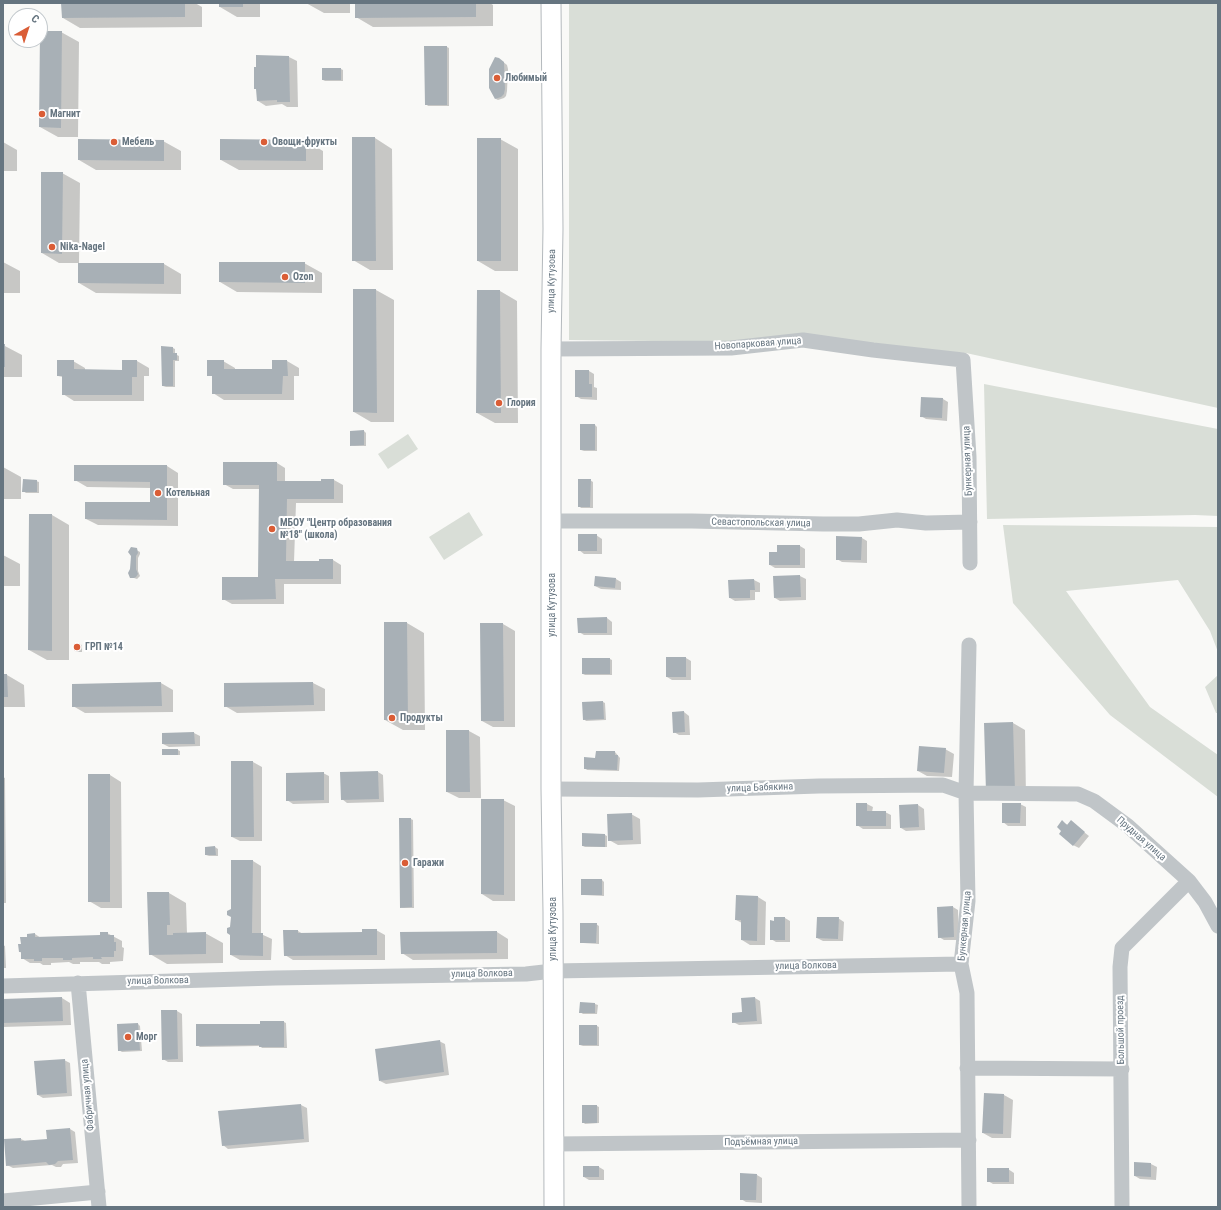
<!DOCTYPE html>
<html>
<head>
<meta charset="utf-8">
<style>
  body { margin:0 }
  #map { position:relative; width:1221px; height:1210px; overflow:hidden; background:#f9f9f7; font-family:"Roboto Condensed",sans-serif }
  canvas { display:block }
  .frame { position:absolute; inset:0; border:4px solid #667580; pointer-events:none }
  .north { position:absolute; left:8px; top:8px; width:40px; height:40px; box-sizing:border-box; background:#fff; border:1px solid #c2c8cc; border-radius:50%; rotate:39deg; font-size:11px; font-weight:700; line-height:16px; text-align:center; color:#667580 }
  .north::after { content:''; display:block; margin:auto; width:14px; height:18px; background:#da5d36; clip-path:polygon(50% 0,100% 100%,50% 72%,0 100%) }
</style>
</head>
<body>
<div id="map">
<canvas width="1221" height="1210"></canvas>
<div class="frame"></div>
<div class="north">С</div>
</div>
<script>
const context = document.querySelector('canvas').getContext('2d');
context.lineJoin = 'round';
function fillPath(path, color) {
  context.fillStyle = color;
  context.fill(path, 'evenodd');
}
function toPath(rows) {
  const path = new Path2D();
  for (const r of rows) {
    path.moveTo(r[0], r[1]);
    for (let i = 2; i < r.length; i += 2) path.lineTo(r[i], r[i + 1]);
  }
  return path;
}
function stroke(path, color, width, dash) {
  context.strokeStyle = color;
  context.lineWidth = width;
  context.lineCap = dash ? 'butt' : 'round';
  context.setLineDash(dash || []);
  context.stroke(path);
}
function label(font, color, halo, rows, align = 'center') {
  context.font = font + ' "Roboto Condensed",sans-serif';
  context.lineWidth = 4;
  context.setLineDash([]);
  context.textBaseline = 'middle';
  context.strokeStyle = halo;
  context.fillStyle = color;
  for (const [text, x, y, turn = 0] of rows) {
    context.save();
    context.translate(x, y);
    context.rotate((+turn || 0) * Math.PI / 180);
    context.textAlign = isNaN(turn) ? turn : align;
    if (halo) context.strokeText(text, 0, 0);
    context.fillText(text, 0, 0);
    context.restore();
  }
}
const green = toPath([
  [569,3,1218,3,1218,408,966,353,735,342,569,340],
  [984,384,1218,429,1218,516,1195,515,987,519],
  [408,434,418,449,388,469,378,454],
  [469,512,483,535,444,560,429,537],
  [1003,525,1218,527,1218,652,1210,631,1178,580,1066,591,1150,707,1218,755,1218,797,1110,715,1013,603],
  [1218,675,1218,713,1216,713,1205,687]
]);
const shadow = toPath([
  [62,3,195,3,202,7,202,27,80,28,63,18],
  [220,3,260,3,260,17,237,17,220,7],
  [306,3,350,3,350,13,324,13],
  [356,3,490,3,493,5,493,26,373,27,356,17],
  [61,32,79,42,78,137,58,137,40,127],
  [447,47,449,48,449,106,428,106,426,104],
  [289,57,297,61,298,107,287,107,282,104,266,106,258,101],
  [502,61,507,65,508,69,507,91,506,96,504,98,498,100,496,99],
  [341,69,343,70,343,81,325,81,323,80],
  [375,138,392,149,393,270,370,270,353,260],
  [500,139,518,149,518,271,495,271,478,261],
  [163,141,181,151,181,170,96,170,79,160],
  [306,141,323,151,323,170,239,170,221,160],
  [3,142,17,150,17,171,3,171],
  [62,173,80,183,79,264,164,264,181,274,181,294,96,293,79,283,79,263,59,263,42,253],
  [3,262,20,271,20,293,3,293],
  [304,263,322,273,322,293,237,292,220,282],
  [354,290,376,290,394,300,394,422,371,422,354,412],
  [500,291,517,301,518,423,495,423,477,413],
  [3,345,22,355,22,377,3,377],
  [173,348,175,349,175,354,179,356,179,361,175,361,175,387,166,387,163,386],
  [73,361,85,368,85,370,123,371,123,361,137,361,149,368,149,376,144,376,144,401,74,401,63,394,63,377,58,376],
  [223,361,235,368,235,370,273,370,273,361,287,361,299,368,299,376,294,376,294,400,224,400,213,393,213,376,208,375],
  [589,371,594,374,594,387,597,388,597,400,581,399,576,396],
  [943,399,948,402,947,421,926,419,921,416],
  [595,425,597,427,597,451,584,451,581,450],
  [364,431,366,433,366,446,354,446,351,445],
  [277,463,285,468,285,482,322,482,322,480,334,480,343,485,343,503,296,503,294,562,320,562,333,560,341,565,341,584,284,584,284,604,232,604,223,599,259,578,259,489,233,489,224,484],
  [167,466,178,473,178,526,98,525,86,519,151,503,151,488,87,487,75,480],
  [3,467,21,477,21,499,3,499],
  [590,480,593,482,593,508,581,508,579,506],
  [36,481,39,482,39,493,26,493,23,491],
  [30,515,52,515,69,525,69,660,47,660,29,650],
  [596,535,602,539,602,554,584,554,579,550],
  [862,538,867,541,867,563,842,562,837,559],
  [800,546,805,549,805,568,775,568,770,565,778,553],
  [133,548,140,552,140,554,138,558,138,571,140,576,137,579,131,577],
  [3,555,20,564,20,586,3,586],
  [800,576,806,579,806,600,780,601,775,598,774,577],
  [616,579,621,582,621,590,601,589,595,586],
  [754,580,760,583,760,592,755,592,755,600,735,601,730,598],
  [607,618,612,622,612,635,584,635,579,632],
  [407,623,424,633,425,730,403,730,385,720],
  [481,624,503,624,515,631,515,727,493,727,482,721],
  [79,644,82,645,82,652,77,652,75,651],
  [686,658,691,661,691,680,672,680,667,677],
  [583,659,610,659,612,660,612,675,585,675,583,674],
  [3,675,7,675,24,685,25,707,3,707],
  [161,683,173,690,173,712,85,713,73,706],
  [313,683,325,689,325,711,237,713,225,706],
  [603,702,605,703,606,720,586,721,584,719],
  [684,712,689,716,690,735,679,735,674,732],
  [1013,723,1025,730,1026,798,998,798,985,724],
  [469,731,480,737,481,798,459,798,447,792],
  [194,733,200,736,200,746,169,747,163,744,163,734],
  [945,749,954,754,952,777,927,776,918,771],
  [178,750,180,751,180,755,165,755,163,754],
  [615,752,620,758,619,771,587,770,585,768,596,759],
  [232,762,253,762,262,767,262,841,240,841,232,837],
  [378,772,383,775,384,802,347,803,342,799],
  [323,773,329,776,329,803,293,804,287,800],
  [110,775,121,782,122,908,101,908,89,901],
  [3,777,5,778,6,903,3,903],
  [503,800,515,806,515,901,493,901,482,894],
  [857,804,867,804,873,807,872,812,885,812,891,815,891,829,863,829,857,825],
  [1020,804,1026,807,1026,826,1008,826,1003,822],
  [918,805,924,809,925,830,906,831,901,828],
  [631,814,640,819,641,844,618,845,609,840],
  [411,819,413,820,414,908,403,908,401,907],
  [1062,822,1068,825,1071,822,1089,836,1079,848,1073,845,1063,830],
  [605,835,607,836,607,847,585,847,583,846],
  [215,847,218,849,218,856,209,856,206,855,206,848],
  [253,861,261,866,261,934,272,939,271,960,240,960,231,955,232,909],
  [602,880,604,882,604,896,584,895,582,894],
  [169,893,186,903,187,934,205,933,223,943,223,963,167,964,150,954],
  [737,896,758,897,766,902,765,945,750,945,742,940,742,923,736,920],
  [953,907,958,910,959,940,944,940,939,937],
  [785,918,790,921,790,942,776,942,771,939,775,923],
  [838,918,844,922,843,941,823,941,817,938],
  [596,924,599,926,599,944,583,943,581,942],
  [376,930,385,935,385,960,293,960,285,955,284,931,298,931,303,934,363,933],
  [497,932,508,939,508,959,413,960,402,953],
  [107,933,122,941,122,947,124,948,123,961,110,962,110,964,102,964,99,962,80,962,80,964,73,964,69,962,51,963,51,965,43,965,40,963,30,963,22,958,22,953,20,952,22,945,28,938,35,934,41,938,101,936],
  [3,945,5,946,6,968,3,968],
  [62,998,70,1003,71,1025,3,1027,3,1000],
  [755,998,760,1001,762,1024,739,1025,733,1022,743,1013],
  [581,1003,595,1004,598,1005,597,1014,583,1014,580,1012],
  [177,1011,182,1014,183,1062,168,1062,163,1059],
  [284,1022,286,1023,287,1048,262,1048,260,1046,200,1047,197,1045,261,1025],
  [138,1024,140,1026,142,1051,122,1052,119,1050],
  [580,1026,597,1026,599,1027,599,1046,583,1046,580,1045],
  [439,1041,445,1044,449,1075,386,1084,380,1081],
  [64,1060,70,1063,72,1096,43,1098,38,1095],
  [985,1094,1004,1095,1013,1100,1011,1138,992,1138,983,1133],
  [301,1105,307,1108,309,1142,228,1149,223,1145,220,1112],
  [597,1106,599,1107,599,1123,585,1124,583,1122],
  [70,1129,75,1132,78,1163,63,1164,61,1167,56,1167,52,1165,13,1168,7,1165,21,1139,25,1141,48,1140],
  [1135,1163,1151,1164,1157,1167,1156,1180,1140,1179,1135,1176],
  [599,1167,604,1170,604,1180,589,1180,584,1177],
  [1008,1169,1014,1173,1014,1184,993,1184,988,1181],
  [757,1175,762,1178,762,1203,746,1202,741,1199]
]);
const building = toPath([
  [61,3,185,3,185,17,62,18],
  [219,3,243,3,243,7,219,7],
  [355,3,476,3,476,17,355,18],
  [40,31,62,31,61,128,39,127],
  [424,46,447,46,447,105,425,105],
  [256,55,289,56,290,102,277,102,277,100,257,101,256,89,254,89,254,67,256,67],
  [495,57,499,58,504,62,505,89,504,94,501,97,495,99,489,88,489,69],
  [322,68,341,68,341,80,322,80],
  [352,137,375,137,376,261,352,261],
  [477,138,501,138,501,261,477,261],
  [78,139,164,140,164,161,78,160],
  [220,139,306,140,306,161,220,160],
  [41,172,63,172,62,254,41,253],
  [219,262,305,262,305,283,219,282],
  [78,263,164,263,164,284,78,283],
  [353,289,376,289,377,413,353,412],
  [477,290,500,290,501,413,476,413],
  [3,344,5,344,5,367,3,367],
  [161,346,173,347,173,353,177,353,177,360,173,360,173,386,162,386],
  [57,360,74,360,74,369,122,370,122,360,137,360,137,377,132,377,132,395,62,395,62,376,57,376],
  [207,360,224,360,224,369,272,369,272,360,287,360,288,376,283,376,282,394,212,394,212,376,207,376],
  [575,370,589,370,589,384,592,384,592,397,575,397],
  [921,397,943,398,942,418,920,417],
  [580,424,595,424,595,450,580,450],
  [364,430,364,445,350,446,350,431],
  [223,462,277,462,277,481,321,481,321,479,334,479,334,499,287,499,286,561,319,561,319,559,333,559,333,579,275,579,276,599,222,600,222,577,258,577,259,485,223,485],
  [74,465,167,465,167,520,85,519,85,502,150,502,150,482,74,481],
  [23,479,37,480,37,492,22,492],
  [578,479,591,479,590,507,578,507],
  [29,514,52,514,52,651,28,650],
  [578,534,597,534,597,551,578,551],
  [836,536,862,537,861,560,836,560],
  [777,545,800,545,800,565,769,565,769,552,777,552],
  [131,547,137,548,138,553,136,556,136,569,138,574,136,577,134,578,130,578,128,573,130,569,131,556,128,552],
  [800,575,801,597,774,598,773,576],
  [595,576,616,578,615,588,594,586],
  [754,579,755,590,750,590,750,598,729,598,728,580],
  [607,617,607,633,578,633,577,618],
  [384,622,407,622,408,720,384,720],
  [480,623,503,623,504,721,481,721],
  [74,643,80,643,80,651,74,651],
  [666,657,686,657,686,677,666,677],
  [582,658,610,658,610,674,582,674],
  [3,674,7,674,8,697,3,697],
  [161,682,162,706,72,707,72,684],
  [313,682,314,705,224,707,224,683],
  [603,701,604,719,583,720,582,702],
  [684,711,685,732,673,733,672,712],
  [1013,722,1015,791,986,792,984,723],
  [446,730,469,730,470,792,446,792],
  [194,732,195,744,162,744,162,733],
  [919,746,946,748,944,773,917,771],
  [162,749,178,749,178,755,162,755],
  [596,751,615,751,615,755,618,755,617,770,584,769,584,757,595,758],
  [231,761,253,761,254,837,231,837],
  [378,771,379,799,341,800,340,772],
  [324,772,324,800,286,801,286,773],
  [88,774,110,774,110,902,88,902],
  [481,799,504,799,504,895,481,894],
  [856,803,867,803,867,811,886,811,886,826,856,826],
  [1002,803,1021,803,1020,823,1002,823],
  [918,804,919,827,900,828,899,805],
  [632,813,633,840,608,841,607,814],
  [399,818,411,818,412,907,400,908],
  [1062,820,1067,825,1071,820,1085,832,1073,846,1059,834,1061,831,1057,827],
  [582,833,605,834,605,847,582,846],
  [215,846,216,855,205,855,205,847],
  [231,860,253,860,252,933,263,933,263,956,230,955,230,935,227,933,227,928,230,927,231,917,227,915,227,911,231,909],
  [581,879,602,879,602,895,581,895],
  [147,892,169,892,170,925,167,925,167,935,173,935,173,933,206,932,206,954,149,955],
  [736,895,758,896,757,941,741,940,741,920,735,920],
  [953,906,954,937,938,938,937,907],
  [774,917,785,917,785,940,770,940,770,920,774,921],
  [817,917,839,917,838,939,816,938],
  [580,923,597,923,596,943,580,943],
  [362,929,377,929,377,955,284,956,283,930,298,930,298,933,362,932],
  [497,931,497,953,401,954,400,932],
  [100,932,108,932,108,935,114,935,114,942,116,942,116,951,114,951,114,957,101,957,102,959,93,959,93,957,72,958,72,960,63,960,63,958,42,958,42,961,34,961,34,959,21,959,21,952,19,952,18,944,21,944,20,937,27,937,27,934,35,933,35,937,100,935],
  [62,997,63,1021,3,1023,3,999],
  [755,997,757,1021,732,1023,732,1013,742,1012,741,998],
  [580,1002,595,1003,595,1013,579,1013],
  [161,1010,177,1010,178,1059,162,1060],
  [260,1021,284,1021,284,1047,259,1047,259,1045,196,1046,196,1024,260,1024],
  [138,1023,140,1050,118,1051,117,1024],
  [579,1025,597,1025,597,1045,579,1045],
  [440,1040,444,1072,379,1081,375,1049],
  [65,1059,67,1093,37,1095,34,1061],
  [984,1093,1004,1094,1003,1134,982,1133],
  [301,1104,304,1139,222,1146,218,1111],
  [582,1105,597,1105,597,1123,582,1123],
  [70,1128,73,1160,58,1161,55,1164,49,1165,46,1162,6,1166,4,1139,21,1138,21,1141,47,1139,46,1130],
  [1134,1162,1151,1163,1151,1177,1134,1176],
  [583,1166,599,1166,599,1177,583,1177],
  [987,1168,1009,1168,1009,1182,987,1182],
  [740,1173,757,1174,756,1200,740,1200]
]);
const minor = toPath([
  [551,349,731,348,803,340,873,350,963,360,969,457,970,563],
  [552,521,692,521,823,524,859,524,897,520,926,523,970,522],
  [551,789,698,790,819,786,943,785,966,793,1078,794,1094,801,1128,826,1189,881,1205,902,1218,926],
  [78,983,99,1207],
  [3,986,275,978,526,974,553,971,961,964],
  [967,1068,1122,1069],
  [554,1144,969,1140],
  [3,1201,98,1192],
  [969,1207,967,993,961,964,968,901,966,793,969,645],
  [1122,1207,1120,967,1122,948,1189,881]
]);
const major = toPath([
  [551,3,553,229,551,349,551,789,553,912,554,1207]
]);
const markers = [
  [497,78,4,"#da5d36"],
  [42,114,4,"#da5d36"],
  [114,142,4,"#da5d36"],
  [264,142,4,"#da5d36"],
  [52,247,4,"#da5d36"],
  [285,277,4,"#da5d36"],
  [499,403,4,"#da5d36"],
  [158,493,4,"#da5d36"],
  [272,529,4,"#da5d36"],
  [77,647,4,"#da5d36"],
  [392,718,4,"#da5d36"],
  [405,863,4,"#da5d36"],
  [128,1037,4,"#da5d36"]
];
const poiNames = [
  ["Любимый",505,78],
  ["Магнит",50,114],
  ["Мебель",122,142],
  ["Овощи-фрукты",272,142],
  ["Nika-Nagel",60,247],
  ["Ozon",293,277],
  ["Глория",507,403],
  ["Котельная",166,493],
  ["МБОУ \"Центр образования",280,523],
  ["№18\" (школа)",280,535],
  ["ГРП №14",85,647],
  ["Продукты",400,718],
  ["Гаражи",413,863],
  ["Морг",136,1037]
];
const streetNames = [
  ["улица Кутузова",552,281,-89],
  ["Новопарковая улица",758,344,-4],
  ["Бункерная улица",968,461,-92],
  ["Севастопольская улица",761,523,1],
  ["улица Кутузова",552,605,-90],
  ["улица Бабякина",760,788,-2],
  ["Прудная улица",1141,839,41],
  ["Бункерная улица",965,926,-85],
  ["улица Кутузова",553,929,-90],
  ["улица Волкова",806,966,-1],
  ["улица Волкова",482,974,-1],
  ["улица Волкова",158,981,-1],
  ["Большой проезд",1121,1030,-91],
  ["Фабричная улица",88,1095,-95],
  ["Подъёмная улица",761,1142,-1]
];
fillPath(green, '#d9ded7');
fillPath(shadow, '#0003');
fillPath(building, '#a8b0b6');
stroke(major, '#b4b9bd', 21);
stroke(minor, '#c0c5c8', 15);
stroke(major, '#fff', 19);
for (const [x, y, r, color] of markers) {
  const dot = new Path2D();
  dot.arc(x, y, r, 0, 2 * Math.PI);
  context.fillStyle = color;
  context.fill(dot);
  stroke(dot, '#fff', 1.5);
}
label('bold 10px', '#667580', '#fff', poiNames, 'left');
label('10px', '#667580', '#fff', streetNames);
</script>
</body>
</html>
